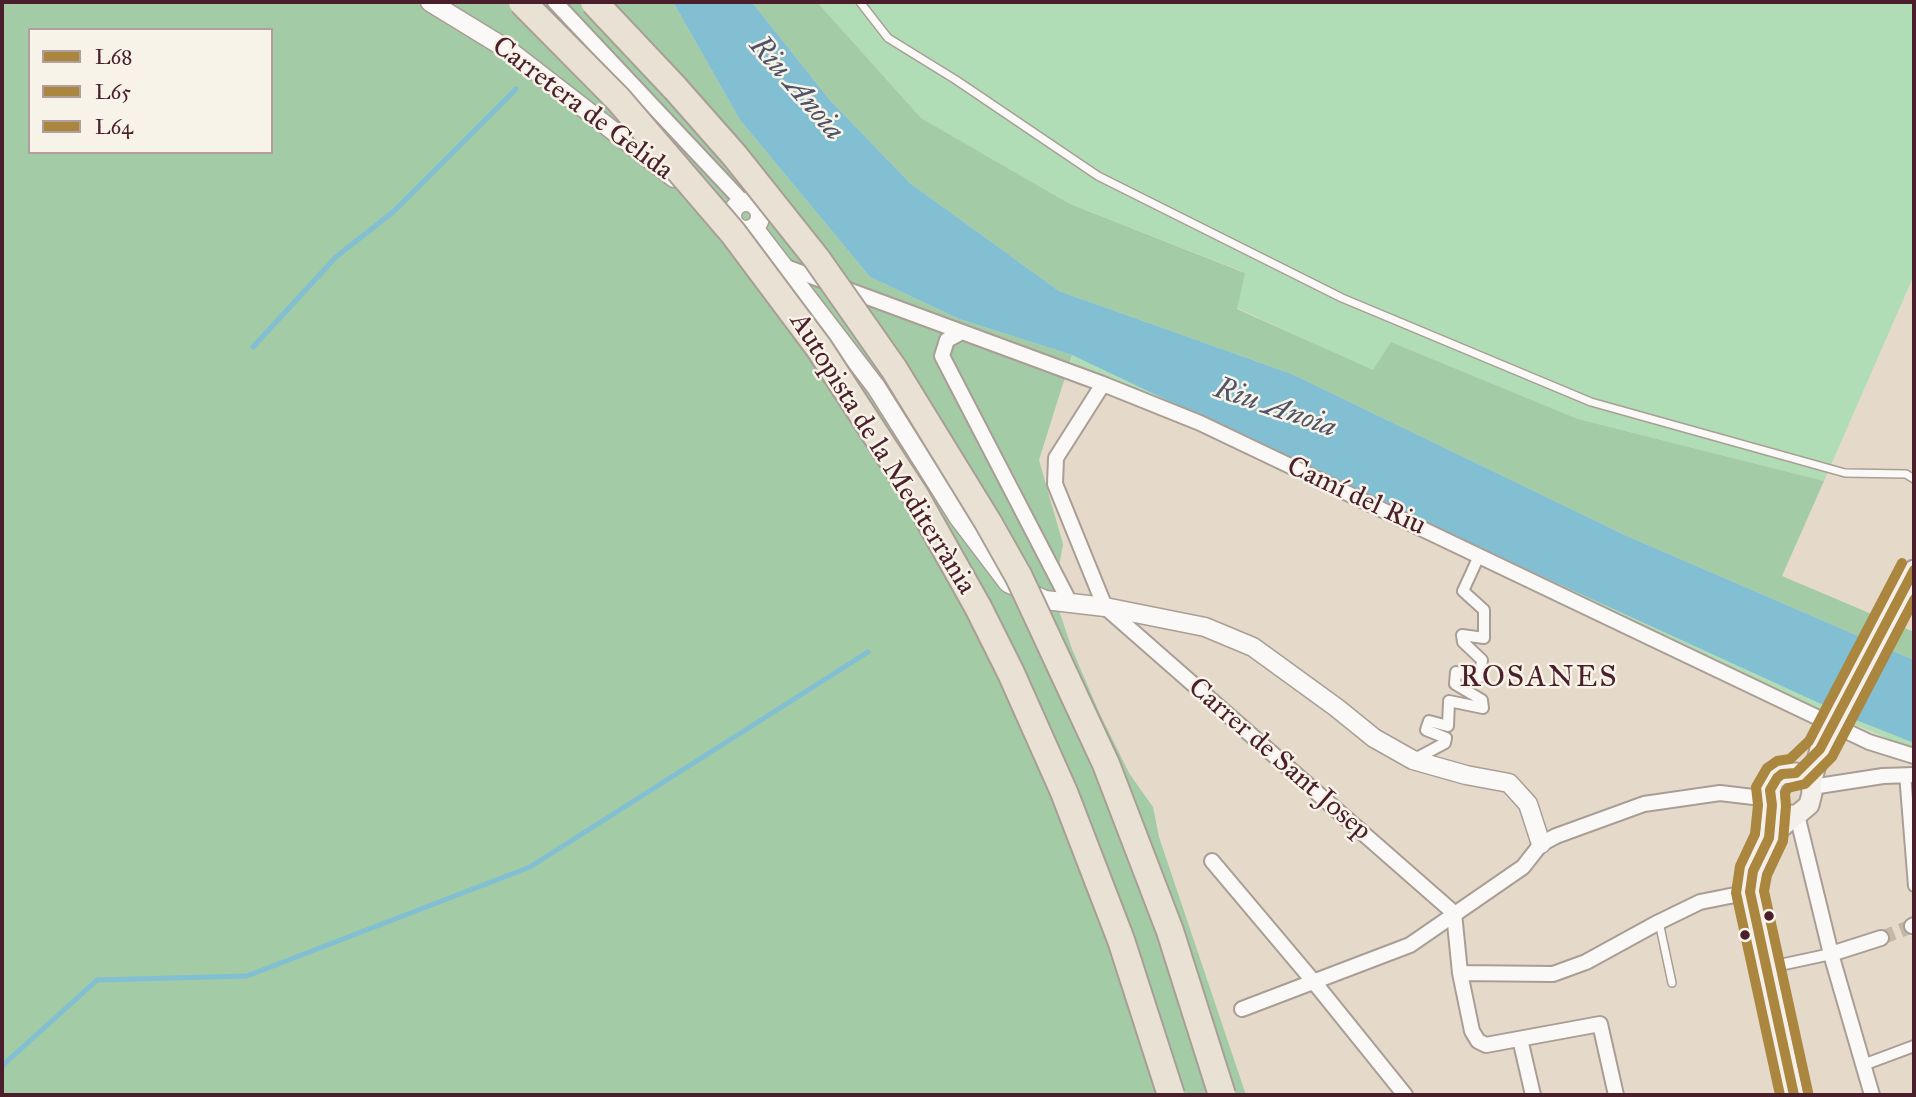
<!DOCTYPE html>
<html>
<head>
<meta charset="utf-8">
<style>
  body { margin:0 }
  #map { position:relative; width:1916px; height:1097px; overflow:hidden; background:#e5dac9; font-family:"IM FELL Great Primer",serif }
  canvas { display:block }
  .frame { position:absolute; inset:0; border:4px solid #4a1f2b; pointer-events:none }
  .legend { position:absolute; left:28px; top:28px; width:245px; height:126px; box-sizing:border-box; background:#f7f3e8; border:2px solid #b29e9c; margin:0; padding:9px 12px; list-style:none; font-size:21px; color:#4a1f2b }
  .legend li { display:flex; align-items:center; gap:14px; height:35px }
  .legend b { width:35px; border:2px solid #b29e9c }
</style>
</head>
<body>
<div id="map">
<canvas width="1916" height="1097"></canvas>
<div class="frame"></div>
<ul class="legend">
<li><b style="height:9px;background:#aa863f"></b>L68</li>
<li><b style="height:9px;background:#aa863f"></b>L65</li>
<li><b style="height:9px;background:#aa863f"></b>L64</li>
</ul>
</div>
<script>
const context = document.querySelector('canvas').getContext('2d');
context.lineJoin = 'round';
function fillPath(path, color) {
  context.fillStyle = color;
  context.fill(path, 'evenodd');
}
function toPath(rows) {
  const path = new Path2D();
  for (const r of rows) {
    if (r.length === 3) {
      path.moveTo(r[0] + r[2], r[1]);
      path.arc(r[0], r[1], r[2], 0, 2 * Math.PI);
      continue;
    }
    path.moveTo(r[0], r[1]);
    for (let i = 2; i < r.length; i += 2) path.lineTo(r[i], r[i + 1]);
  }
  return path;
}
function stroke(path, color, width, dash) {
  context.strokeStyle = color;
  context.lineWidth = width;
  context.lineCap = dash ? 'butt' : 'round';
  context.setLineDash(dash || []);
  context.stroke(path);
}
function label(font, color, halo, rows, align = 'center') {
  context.font = font + ' "IM FELL Great Primer",serif';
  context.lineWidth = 5;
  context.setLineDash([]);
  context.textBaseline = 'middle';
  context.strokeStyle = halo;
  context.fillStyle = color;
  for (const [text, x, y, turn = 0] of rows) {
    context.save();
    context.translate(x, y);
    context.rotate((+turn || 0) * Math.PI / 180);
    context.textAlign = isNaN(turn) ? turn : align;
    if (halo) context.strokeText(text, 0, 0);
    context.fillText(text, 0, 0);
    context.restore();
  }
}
const green = toPath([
  [817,2,1914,2,1914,275,1824,481,1578,419,1391,342,1373,371,1237,308,1244,272,1070,204,921,118],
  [1072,355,1410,516,1856,720,1914,743,1914,750,1712,663,1070,367]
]);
const forest = toPath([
  [2,2,673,2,740,120,870,277,959,319,1072,355,1039,460,1063,544,1054,596,1072,649,1099,712,1129,773,1153,807,1159,837,1246,1095,2,1095],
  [30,30,271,30,271,152,30,152],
  [752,2,817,2,921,118,1070,204,1245,273,1237,309,1373,370,1391,342,1578,419,1824,481,1782,576,1914,632,1914,660,1627,536,1292,374,1059,291,910,183,829,99]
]);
const water = toPath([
  [673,2,752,2,829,99,910,183,1059,291,1292,374,1627,536,1914,660,1914,743,1856,720,1410,516,1072,355,959,319,870,277,740,120]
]);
const stream = toPath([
  [253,347,336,257,393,212,516,89],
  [2,1066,97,980,247,976,530,867,868,652]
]);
const minorTunnel = toPath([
  [1881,938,1912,926]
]);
const service = toPath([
  [860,2,888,38,956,80,1098,176,1342,298,1591,402,1845,473,1906,474,1914,479],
  [1659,922,1672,983]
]);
const pedestrian = toPath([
  [1413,760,1445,743,1446,738,1426,730,1429,721,1448,726,1449,701,1483,708,1482,700,1455,684,1456,672,1480,677,1482,660,1463,642,1462,635,1484,638,1484,610,1463,591,1479,556],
  [1905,774,1914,886],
  [1766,968,1831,954],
  [1863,1065,1914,1046]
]);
const minor = toPath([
  [555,2,743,202],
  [786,267,1103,384,1200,423,1869,742,1914,756],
  [962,332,947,340,942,356,1070,603],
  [1103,384,1056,458,1055,484,1105,607,1454,913],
  [1812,787,1883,776,1914,775],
  [1797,815,1831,954,1872,1095],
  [1212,861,1314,982,1405,1095],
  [1454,913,1460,973,1472,1031,1478,1041,1486,1045,1600,1024,1616,1095],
  [1912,926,1914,925],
  [1831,954,1881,938],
  [1460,973,1553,974,1586,962,1659,922,1700,902,1750,892],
  [1242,1009,1410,945,1523,867,1541,844,1556,836,1644,804,1720,793,1770,799],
  [1520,1039,1533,1095]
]);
const tertiary = toPath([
  [430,2,510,51,674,178],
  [746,216,14],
  [754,228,876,387,958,517,1008,583,1045,600,1105,607,1205,627,1253,647,1337,708,1374,738,1413,760,1466,775,1509,783,1528,804,1541,844]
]);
const secondary = toPath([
  [1883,628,1914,570],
  [1784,815,1797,815,1809,805,1812,793,1811,784,1820,749],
  [1769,838,1772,805,1770,790,1774,780,1782,774,1796,773,1803,775,1811,784],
  [1794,1095,1750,892,1753,871,1769,838,1794,816]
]);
const secondaryBridge = toPath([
  [1820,749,1883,628]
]);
const motorwayBridge = toPath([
  [522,2,618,99,733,233,819,348,915,495,978,607,1011,673,1064,792,1121,940,1171,1095],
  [594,2,675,88,735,156,817,259,894,369,988,522,1019,577,1106,764,1170,931,1222,1095]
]);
const bus1 = toPath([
  [1794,1095,1750,892,1753,871,1769,838,1772,805,1770,790,1777,778,1782,774,1796,773,1820,749,1914,570]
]);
const bus2 = toPath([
  [1808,1092,1764,891,1767,875,1783,841,1786,806,1785,793,1788,788,1805,784,1832,757,1914,600]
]);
const bus3 = toPath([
  [1780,1095,1736,893,1740,866,1755,834,1758,805,1756,787,1767,768,1777,761,1790,759,1809,741,1902,563]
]);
const markers = [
  [1769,916,6,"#4a1f2b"],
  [1745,935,6,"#4a1f2b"]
];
const streetNames = [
  ["Carretera de Gelida",582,109,37],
  ["Autopista de la Mediterrània",882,454,58],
  ["Camí del Riu",1356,497,25],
  ["Carrer de Sant Josep",1279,760,41]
];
const waterNames = [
  ["Riu Anoia",796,89,49],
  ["Riu Anoia",1275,409,19]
];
const neighbourhoodNames = [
  ["ROSANES",1539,679]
];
fillPath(green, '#b0ddb5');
fillPath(forest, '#a2cba6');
fillPath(water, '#82bfd2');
stroke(stream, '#82bfd2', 5);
stroke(minorTunnel, '#c6b5a9', 14, [14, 7]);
stroke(service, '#a99e95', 10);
stroke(pedestrian, '#a99e95', 14);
stroke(minor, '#a99e95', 18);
stroke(tertiary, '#a99e95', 21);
stroke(secondary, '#a99e95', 23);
stroke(service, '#fbf9f7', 7);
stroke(pedestrian, '#fbf9f7', 10);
stroke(minor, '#fbf9f7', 14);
stroke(tertiary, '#fbf9f7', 18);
stroke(secondary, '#f4efe8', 19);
stroke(secondaryBridge, '#a99e95', 23, []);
stroke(motorwayBridge, '#a99e95', 30, []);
stroke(secondaryBridge, '#f4efe8', 19);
stroke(motorwayBridge, '#e9e1d4', 26);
stroke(bus1, '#aa863f', 10);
stroke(bus2, '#aa863f', 10);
stroke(bus3, '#aa863f', 10);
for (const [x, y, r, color] of markers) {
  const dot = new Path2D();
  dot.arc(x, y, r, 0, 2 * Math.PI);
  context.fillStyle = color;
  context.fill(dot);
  stroke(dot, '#f7f3e8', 2.5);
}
label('28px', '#4a1f2b', '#f7f3e8', streetNames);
label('italic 30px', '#4f5367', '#f7f3e8', waterNames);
context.letterSpacing = '2px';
label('30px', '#4a1f2b', '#f7f3e8', neighbourhoodNames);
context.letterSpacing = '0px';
</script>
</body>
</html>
